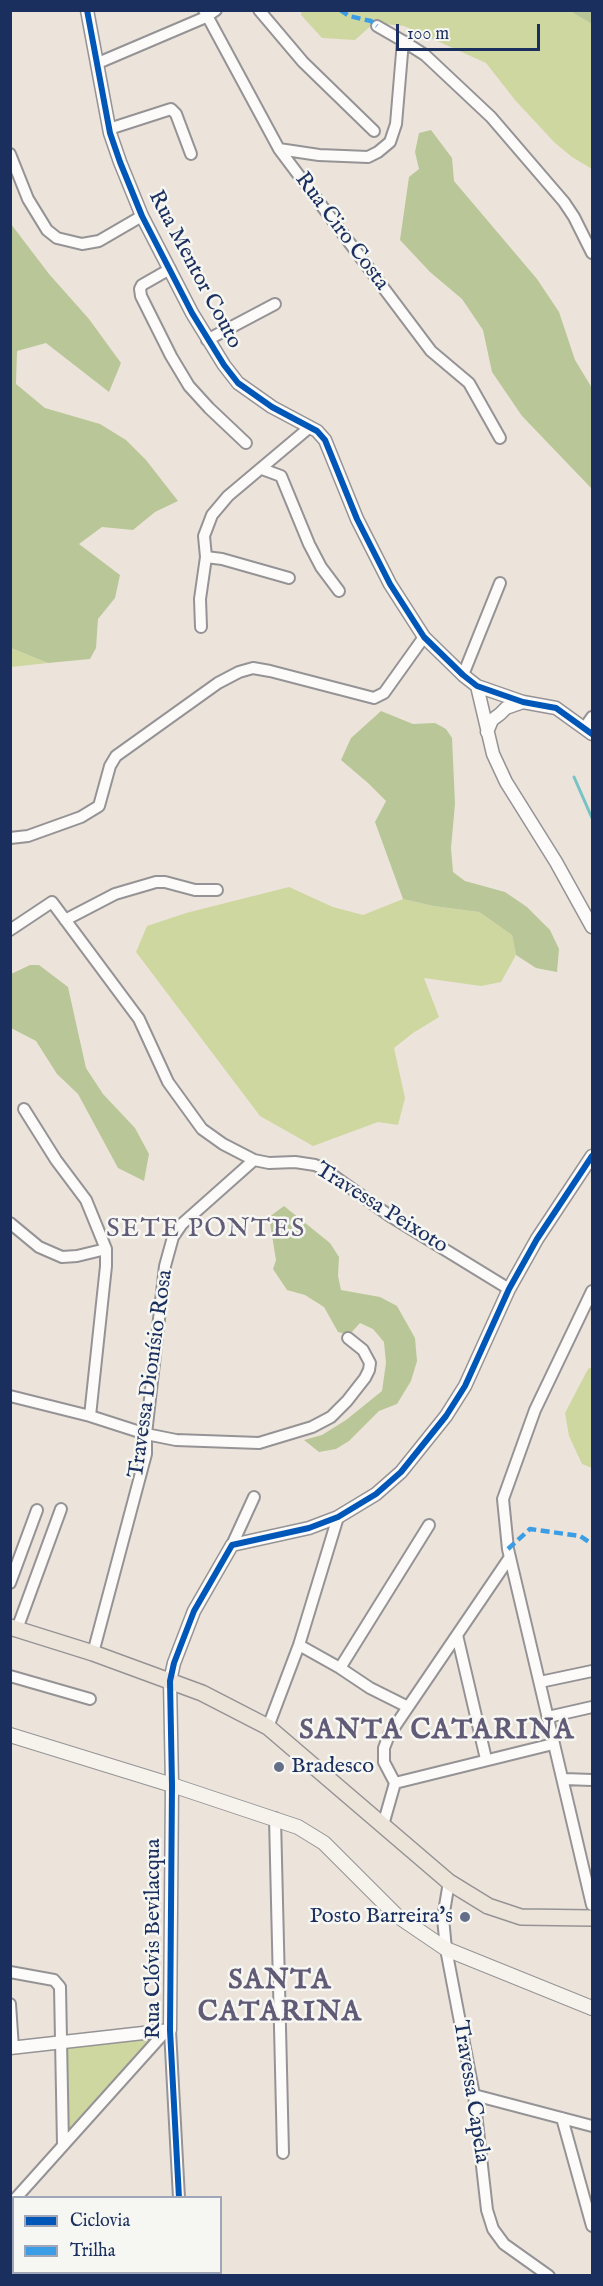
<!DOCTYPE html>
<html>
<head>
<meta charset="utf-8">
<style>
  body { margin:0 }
  #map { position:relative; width:603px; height:2286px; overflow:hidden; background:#ece4da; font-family:"IM FELL English",serif }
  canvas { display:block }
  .frame { position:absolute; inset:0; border:12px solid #1b2f5e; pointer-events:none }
  .legend { position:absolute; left:12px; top:2196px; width:210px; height:78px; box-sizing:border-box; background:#f6f6f2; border:2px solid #9ea6b7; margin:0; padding:8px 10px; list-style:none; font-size:18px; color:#1b2f5e }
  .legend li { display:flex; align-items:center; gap:12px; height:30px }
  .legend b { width:30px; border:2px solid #9ea6b7 }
  .scale { position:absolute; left:396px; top:24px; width:144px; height:27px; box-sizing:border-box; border:3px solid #1b2f5e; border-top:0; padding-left:8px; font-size:18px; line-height:21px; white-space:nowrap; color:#1b2f5e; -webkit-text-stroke:4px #f6f6f2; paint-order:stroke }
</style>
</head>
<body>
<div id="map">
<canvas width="603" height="2286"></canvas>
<div class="frame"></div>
<ul class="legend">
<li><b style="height:8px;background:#0057b8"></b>Ciclovia</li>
<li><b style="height:8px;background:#3b9de6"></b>Trilha</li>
</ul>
<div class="scale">100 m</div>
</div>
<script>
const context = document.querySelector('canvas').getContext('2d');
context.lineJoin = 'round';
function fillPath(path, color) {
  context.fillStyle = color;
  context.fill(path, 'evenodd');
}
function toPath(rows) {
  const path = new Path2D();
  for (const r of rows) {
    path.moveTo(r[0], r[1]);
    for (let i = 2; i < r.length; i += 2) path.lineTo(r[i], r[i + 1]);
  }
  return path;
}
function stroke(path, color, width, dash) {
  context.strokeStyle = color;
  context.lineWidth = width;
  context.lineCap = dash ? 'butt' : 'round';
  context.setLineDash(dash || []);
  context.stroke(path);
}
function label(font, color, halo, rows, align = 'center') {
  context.font = font + ' "IM FELL English",serif';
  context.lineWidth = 5;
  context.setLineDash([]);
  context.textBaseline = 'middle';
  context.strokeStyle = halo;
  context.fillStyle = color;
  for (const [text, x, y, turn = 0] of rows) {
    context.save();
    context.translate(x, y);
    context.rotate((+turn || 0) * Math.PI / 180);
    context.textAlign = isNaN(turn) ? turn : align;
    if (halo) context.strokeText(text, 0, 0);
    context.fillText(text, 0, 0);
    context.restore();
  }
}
const green = toPath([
  [301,11,571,11,592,24,592,169,572,157,554,142,515,100,486,63,404,26,374,23,355,40,322,38,301,15],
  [10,648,11,648,48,663,11,667],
  [289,887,333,907,363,915,403,899,433,906,479,912,512,935,516,955,501,982,481,986,424,978,439,1017,413,1033,394,1048,405,1098,398,1125,378,1122,313,1146,260,1116,136,952,147,926,186,913],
  [592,1367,592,1468,582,1464,569,1436,565,1413,588,1369],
  [164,2035,65,2144,63,2045]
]);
const forest = toPath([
  [571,11,592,11,592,24,575,14],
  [431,130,452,158,454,181,537,279,559,312,575,360,592,388,592,489,522,416,492,372,483,330,462,299,430,272,400,240,409,177,419,169,415,152,419,133],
  [11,224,49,274,89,319,121,363,109,392,46,343,17,351,16,384,45,408,100,424,126,440,146,460,178,501,155,512,133,530,102,527,79,544,120,575,115,598,98,619,96,648,90,659,48,663,11,648],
  [381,711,413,724,435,723,446,729,452,738,455,804,451,848,453,872,465,881,505,892,527,907,550,930,559,949,557,972,536,968,516,955,512,935,479,912,433,906,403,899,375,822,386,801,368,783,341,760,351,738],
  [30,965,39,965,68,987,86,1068,103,1094,135,1128,149,1154,144,1181,118,1168,78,1094,57,1074,36,1041,11,1028,11,974],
  [284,1206,330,1243,339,1257,338,1276,341,1290,380,1297,397,1306,415,1338,417,1361,411,1381,397,1404,379,1411,349,1441,336,1449,319,1452,304,1440,322,1435,346,1420,382,1391,386,1363,384,1342,373,1329,360,1323,349,1335,338,1332,324,1307,305,1295,287,1290,273,1269,276,1260,269,1217]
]);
const stream = toPath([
  [574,777,592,818]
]);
const minor = toPath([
  [204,10,279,149,431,351,469,383,500,438],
  [259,10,303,62,374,131],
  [377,26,403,41],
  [98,63,206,17,216,10],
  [109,129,171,109,176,114,191,154],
  [279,149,319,155,368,157,378,152,390,142,396,124,403,41,425,55,491,117,564,202,574,217,592,253],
  [10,154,28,199,47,230,57,238,82,244,99,241,142,216],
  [170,269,142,285,140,289,141,296,171,356,189,386,209,408,246,443],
  [207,340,275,304],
  [262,469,281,476,309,544,321,567,339,591],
  [206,557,222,559,289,578],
  [201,627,200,599,206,557,204,536,212,515,228,496,310,427],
  [463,675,500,583],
  [585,727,592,717],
  [10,838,28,836,81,817,99,806,110,766,116,756,218,683,239,672,253,668,270,671,374,698,384,693,424,637],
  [65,920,115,894,156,882,165,882,195,890,217,890],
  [10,930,52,902,139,1019,168,1082,202,1129,223,1144,254,1160,269,1163,295,1162,315,1165,324,1169,390,1216,509,1289],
  [24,1109,56,1160,86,1200,106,1249,106,1266,90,1416],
  [10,1223,39,1247,62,1257,77,1256,106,1249],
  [592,1291,535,1410,503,1499,508,1549,592,1905],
  [10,1396,90,1416,146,1434,176,1440,259,1443,312,1427,331,1417,347,1401,365,1378,369,1370,370,1363,363,1350,348,1338],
  [232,1545,254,1497],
  [10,1583,37,1510],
  [17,1629,61,1509],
  [457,1635,486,1759],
  [299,1645,340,1668,370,1688,408,1707],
  [93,1653,146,1454,146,1434,165,1266,173,1237,182,1224,254,1160],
  [340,1668,429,1525],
  [10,1676,90,1699],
  [540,1682,592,1671],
  [548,1717,592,1707],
  [268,1727,299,1645,338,1517],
  [564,1779,592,1780],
  [395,1783,384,1762,384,1748,389,1735,510,1557],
  [275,1818,283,2153],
  [383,1825,395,1783,553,1744],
  [449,1882,443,1918,446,1949,474,2095,487,2210,493,2229,504,2244,549,2276],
  [10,1972,54,1980,60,1987,63,2145],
  [10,2004,13,2048],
  [170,2030,179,2198],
  [474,2095,592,2126],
  [562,2118,592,2226],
  [16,2198,165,2032],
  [183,2272,184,2276]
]);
const tertiary = toPath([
  [87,10,110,133,120,162,142,216,192,313,224,365,238,383,272,407,317,431,325,440,357,519,390,584,424,637,463,675,477,686,523,702,556,708,592,734],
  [477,686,493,754,506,782,556,862,592,927],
  [487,732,492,720,500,714,506,708,523,702],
  [10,2048,170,2030,172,1785,170,1681,174,1663,194,1611,232,1545,309,1528,338,1517,376,1494,401,1472,446,1416,465,1386,509,1289,537,1239,592,1156]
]);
const secondary = toPath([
  [10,1735,172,1785,298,1827,324,1843,396,1915,446,1949,592,2008]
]);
const primary = toPath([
  [10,1627,93,1653,202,1693,268,1727,449,1882,488,1906,521,1917,592,1918]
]);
const quiet = toPath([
  [340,10,349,16,371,21,377,26],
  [508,1549,530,1529,580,1536,592,1544]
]);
const cycleway = toPath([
  [87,10,110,133,120,162,142,216,192,313,224,365,238,383,272,407,317,431,325,440,357,519,390,584,424,637,463,675,477,686,523,702,556,708,592,734],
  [179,2198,170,2030,172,1785,170,1681,174,1663,194,1611,232,1545,309,1528,338,1517,376,1494,401,1472,446,1416,465,1386,509,1289,537,1239,592,1156]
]);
const markers = [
  [279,1767,6,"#646e89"],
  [465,1917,6,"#646e89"]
];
const streetNames = [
  ["Rua Ciro Costa",341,232,53],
  ["Rua Mentor Couto",194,270,62],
  ["Travessa Peixoto",381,1209,32],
  ["Travessa Dionísio Rosa",152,1374,-82],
  ["Rua Clóvis Bevilacqua",154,1939,-90],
  ["Travessa Capela",470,2092,81]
];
const poiNames = [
  ["Bradesco",291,1767],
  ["Posto Barreira's",453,1917,"right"]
];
const quarterNames = [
  ["SETE PONTES",206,1231]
];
const districtNames = [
  ["SANTA CATARINA",437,1732],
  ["SANTA",280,1982],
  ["CATARINA",280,2014]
];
fillPath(green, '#ced7a0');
fillPath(forest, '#b9c798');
stroke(stream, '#76c2c4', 3);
stroke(minor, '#959396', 14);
stroke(tertiary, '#959396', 15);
stroke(secondary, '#959396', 16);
stroke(primary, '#959396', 18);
stroke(minor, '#fcfbf9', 10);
stroke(tertiary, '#fcfbf9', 12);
stroke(secondary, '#f6f2ec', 14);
stroke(primary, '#ece3d9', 15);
stroke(quiet, '#3b9de6', 4.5, [9, 4.5]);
stroke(cycleway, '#0057b8', 6);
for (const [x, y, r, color] of markers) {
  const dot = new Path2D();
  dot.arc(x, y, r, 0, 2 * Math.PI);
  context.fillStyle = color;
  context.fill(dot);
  stroke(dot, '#f6f6f2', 2);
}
label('22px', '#1b2f5e', '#f6f6f2', streetNames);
label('22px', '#1b2f5e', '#f6f6f2', poiNames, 'left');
context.letterSpacing = '1.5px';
label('26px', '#625b77', '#f6f6f2', quarterNames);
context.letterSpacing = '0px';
context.letterSpacing = '1.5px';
label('bold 28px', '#625b77', '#f6f6f2', districtNames);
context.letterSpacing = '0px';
</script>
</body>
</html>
